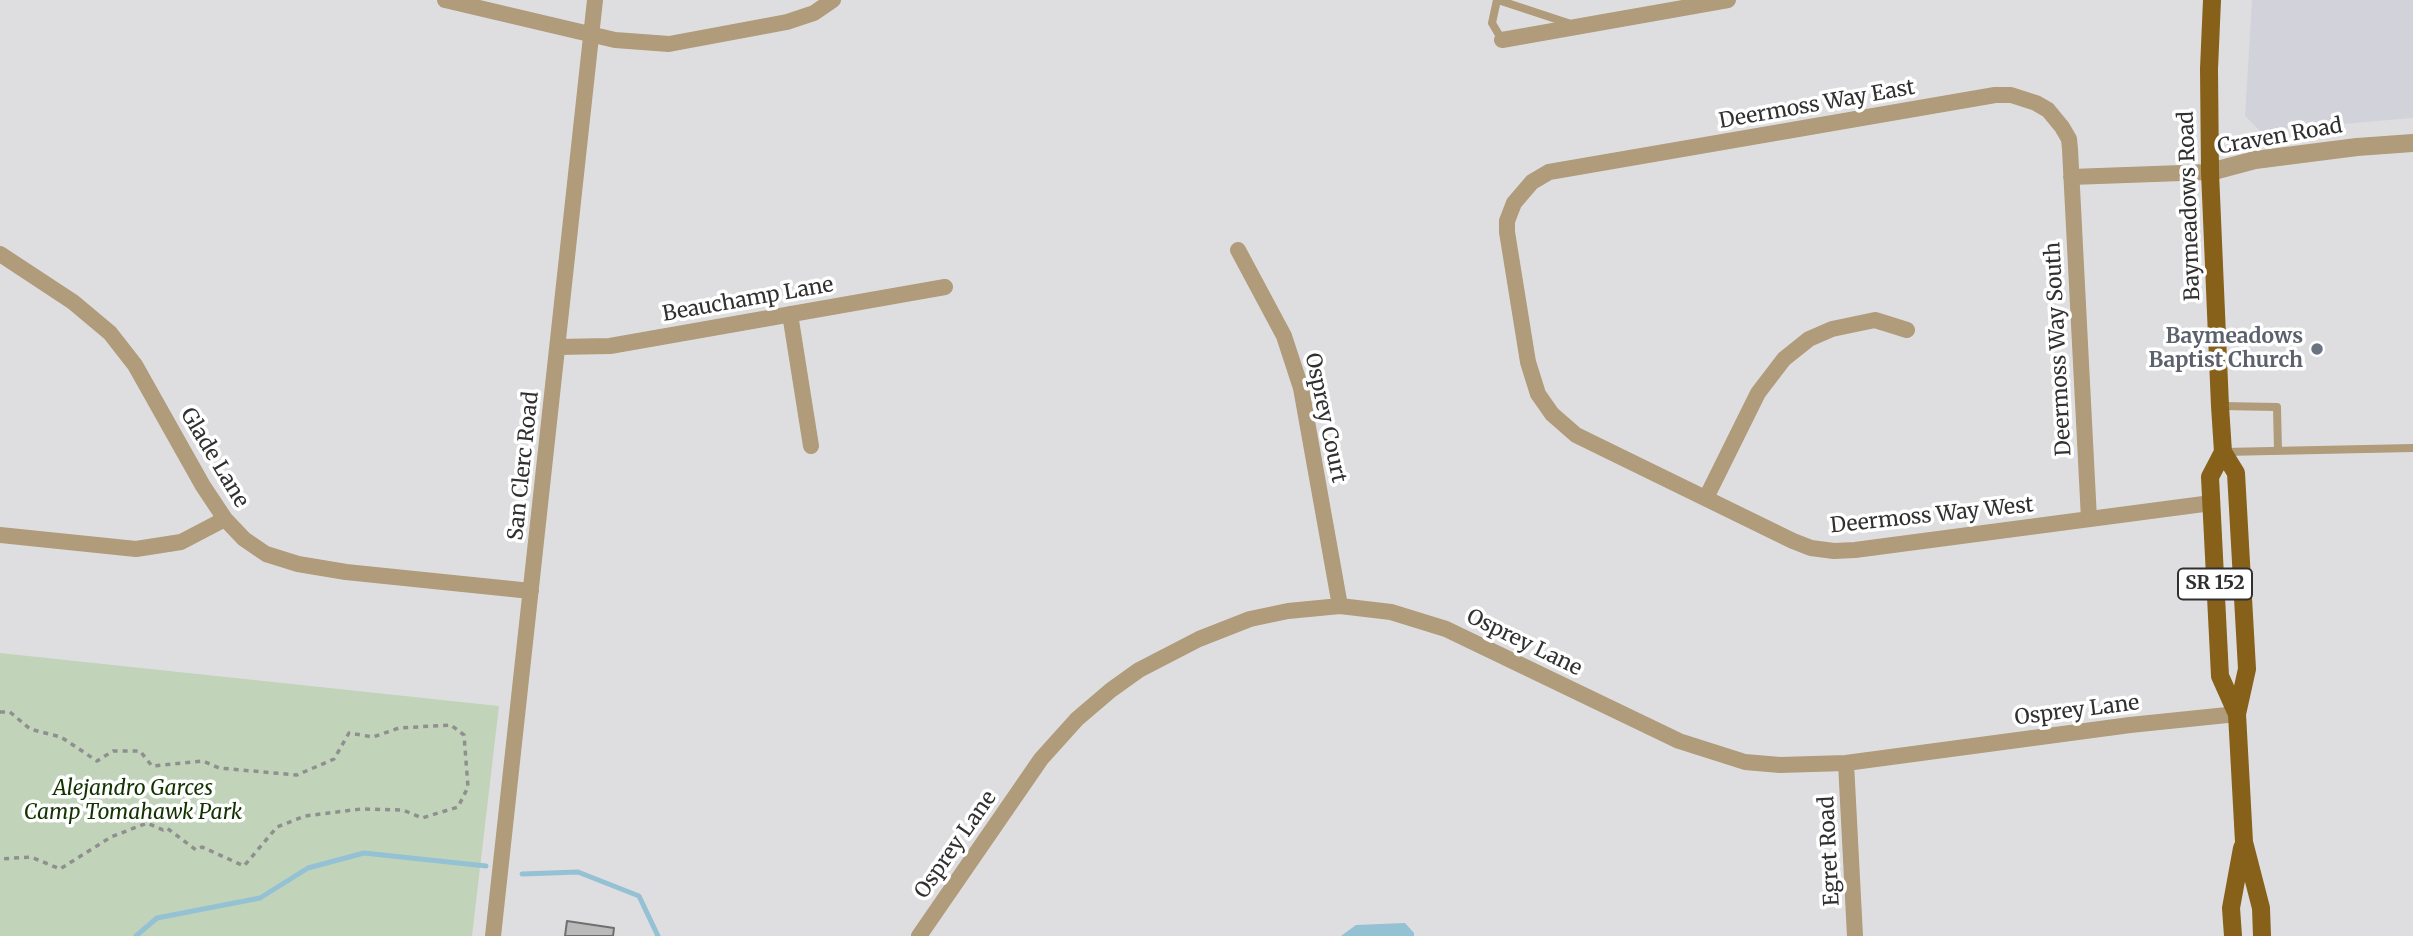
<!DOCTYPE html>
<html>
<head>
<meta charset="utf-8">
<style>
  body { margin:0 }
  canvas { display:block; background:#dedee0 }
</style>
</head>
<body>
<canvas width="2413" height="936"></canvas>
<script>
const context = document.querySelector('canvas').getContext('2d');
context.lineJoin = 'round';
function fillPath(path, color) {
  context.fillStyle = color;
  context.fill(path, 'evenodd');
}
function toPath(rows) {
  const path = new Path2D();
  for (const r of rows) {
    path.moveTo(r[0], r[1]);
    for (let i = 2; i < r.length; i += 2) path.lineTo(r[i], r[i + 1]);
  }
  return path;
}
function stroke(path, color, width, dash) {
  context.strokeStyle = color;
  context.lineWidth = width;
  context.lineCap = dash ? 'butt' : 'round';
  context.setLineDash(dash || []);
  context.stroke(path);
}
function label(font, color, halo, rows, align = 'center') {
  context.font = font + ' Merriweather,serif';
  context.lineWidth = 7;
  context.setLineDash([]);
  context.textBaseline = 'middle';
  context.strokeStyle = halo;
  context.fillStyle = color;
  for (const [text, x, y, turn = 0] of rows) {
    context.save();
    context.translate(x, y);
    context.rotate((+turn || 0) * Math.PI / 180);
    context.textAlign = isNaN(turn) ? turn : align;
    if (halo) context.strokeText(text, 0, 0);
    context.fillText(text, 0, 0);
    context.restore();
  }
}
const built = toPath([
  [2252,0,2413,0,2413,118,2260,131,2245,116]
]);
const green = toPath([
  [0,653,499,706,472,936,0,936]
]);
const water = toPath([
  [1405,923,1414,933,1414,936,1341,936,1356,925]
]);
const stream = toPath([
  [522,874,578,872,639,896,658,936],
  [136,936,157,918,260,898,308,868,364,853,486,866]
]);
const building = toPath([
  [567,921,614,928,613,936,565,936,567,921]
]);
const path = toPath([
  [0,712,10,712,30,729,61,737,97,761,113,751,140,751,152,766,203,761,219,768,297,775,334,759,349,733,373,737,399,728,451,725,464,735,468,787,458,807,422,818,403,810,361,809,305,816,277,827,244,866,202,847,196,850,167,828,163,830,147,823,111,837,60,869,31,857,0,859]
]);
const service = toPath([
  [1497,0,1492,23,1502,40],
  [1498,0,1571,24],
  [2220,406,2277,407,2278,451],
  [2224,452,2413,448]
]);
const minor = toPath([
  [445,0,615,40,669,44,787,22,814,13,833,0],
  [1502,40,1728,0],
  [2071,177,2210,172],
  [1238,250,1284,336,1301,388,1340,606],
  [0,254,73,302,110,333,135,365,203,486,225,519,244,539,266,554,298,564,346,572,531,591],
  [790,314,811,446],
  [558,347,610,346,945,287],
  [1706,498,1758,393,1784,359,1809,339,1832,329,1875,320,1907,330],
  [2089,519,2070,149,2069,139,2062,127,2048,110,2036,103,2011,95,1995,95,1549,172,1532,182,1514,203,1507,221,1507,232,1528,362,1538,394,1552,414,1576,435,1793,541,1811,548,1834,551,1855,550,2196,505,2211,503],
  [0,535,136,549,181,542,225,519],
  [1846,763,1855,936],
  [493,936,595,0],
  [919,936,1041,759,1077,719,1111,690,1139,670,1199,639,1250,619,1288,611,1340,606,1391,612,1446,629,1679,741,1745,762,1780,765,1846,763,2130,725,2237,714]
]);
const tertiary = toPath([
  [2210,172,2255,160,2357,147,2413,143]
]);
const primary = toPath([
  [2212,0,2209,69,2210,172,2220,406,2223,452,2236,473,2247,669,2237,714,2244,842,2261,908,2262,936],
  [2223,452,2210,477,2220,676,2237,714],
  [2233,936,2231,908,2242,848]
]);
const markers = [
  [2317,349,7,"#6b7280"]
];
const shields = [
  [2215,584,74]
];
const shieldNames = [
  ["SR 152",2215,584]
];
const streetNames = [
  ["Deermoss Way East",1817,105,-10],
  ["Craven Road",2280,137,-10],
  ["Baymeadows Road",2190,206,-92],
  ["Beauchamp Lane",748,300,-10],
  ["Deermoss Way South",2059,349,-93],
  ["Osprey Court",1325,418,78],
  ["Glade Lane",214,458,59],
  ["San Clerc Road",524,466,-84],
  ["Deermoss Way West",1932,516,-6],
  ["Osprey Lane",1524,643,26],
  ["Osprey Lane",2077,711,-7],
  ["Osprey Lane",956,845,-55],
  ["Egret Road",1830,851,-93]
];
const worshipNames = [
  ["Baymeadows",2303,337],
  ["Baptist Church",2303,361]
];
const parkNames = [
  ["Alejandro Garces",133,789],
  ["Camp Tomahawk Park",133,813]
];
fillPath(built, '#d2d2db');
fillPath(green, '#c1d4ba');
fillPath(water, '#95c1d5');
stroke(stream, '#95c1d5', 5);
fillPath(building, '#bababb');
stroke(building, '#6f6f70', 2);
stroke(path, '#8f8f90', 3.5, [5, 5]);
stroke(service, '#b09b7a', 8);
stroke(minor, '#b09b7a', 16);
stroke(tertiary, '#b09b7a', 18);
stroke(primary, '#87611a', 18);
for (const [x, y, r, color] of markers) {
  const dot = new Path2D();
  dot.arc(x, y, r, 0, 2 * Math.PI);
  context.fillStyle = color;
  context.fill(dot);
  stroke(dot, '#fff', 2.5);
}
for (const [x, y, w] of shields) {
  const box = new Path2D();
  box.roundRect(x - w / 2, y - 15.5, w, 31, 5);
  context.fillStyle = '#fff';
  context.fill(box);
  stroke(box, '#303030', 2);
}
label('bold 19px', '#303030', null, shieldNames);
label('21px', '#303030', '#fff', streetNames);
label('bold 21px', '#5b616d', '#fff', worshipNames, 'right');
label('italic 21px', '#133402', '#fff', parkNames);
</script>
</body>
</html>
